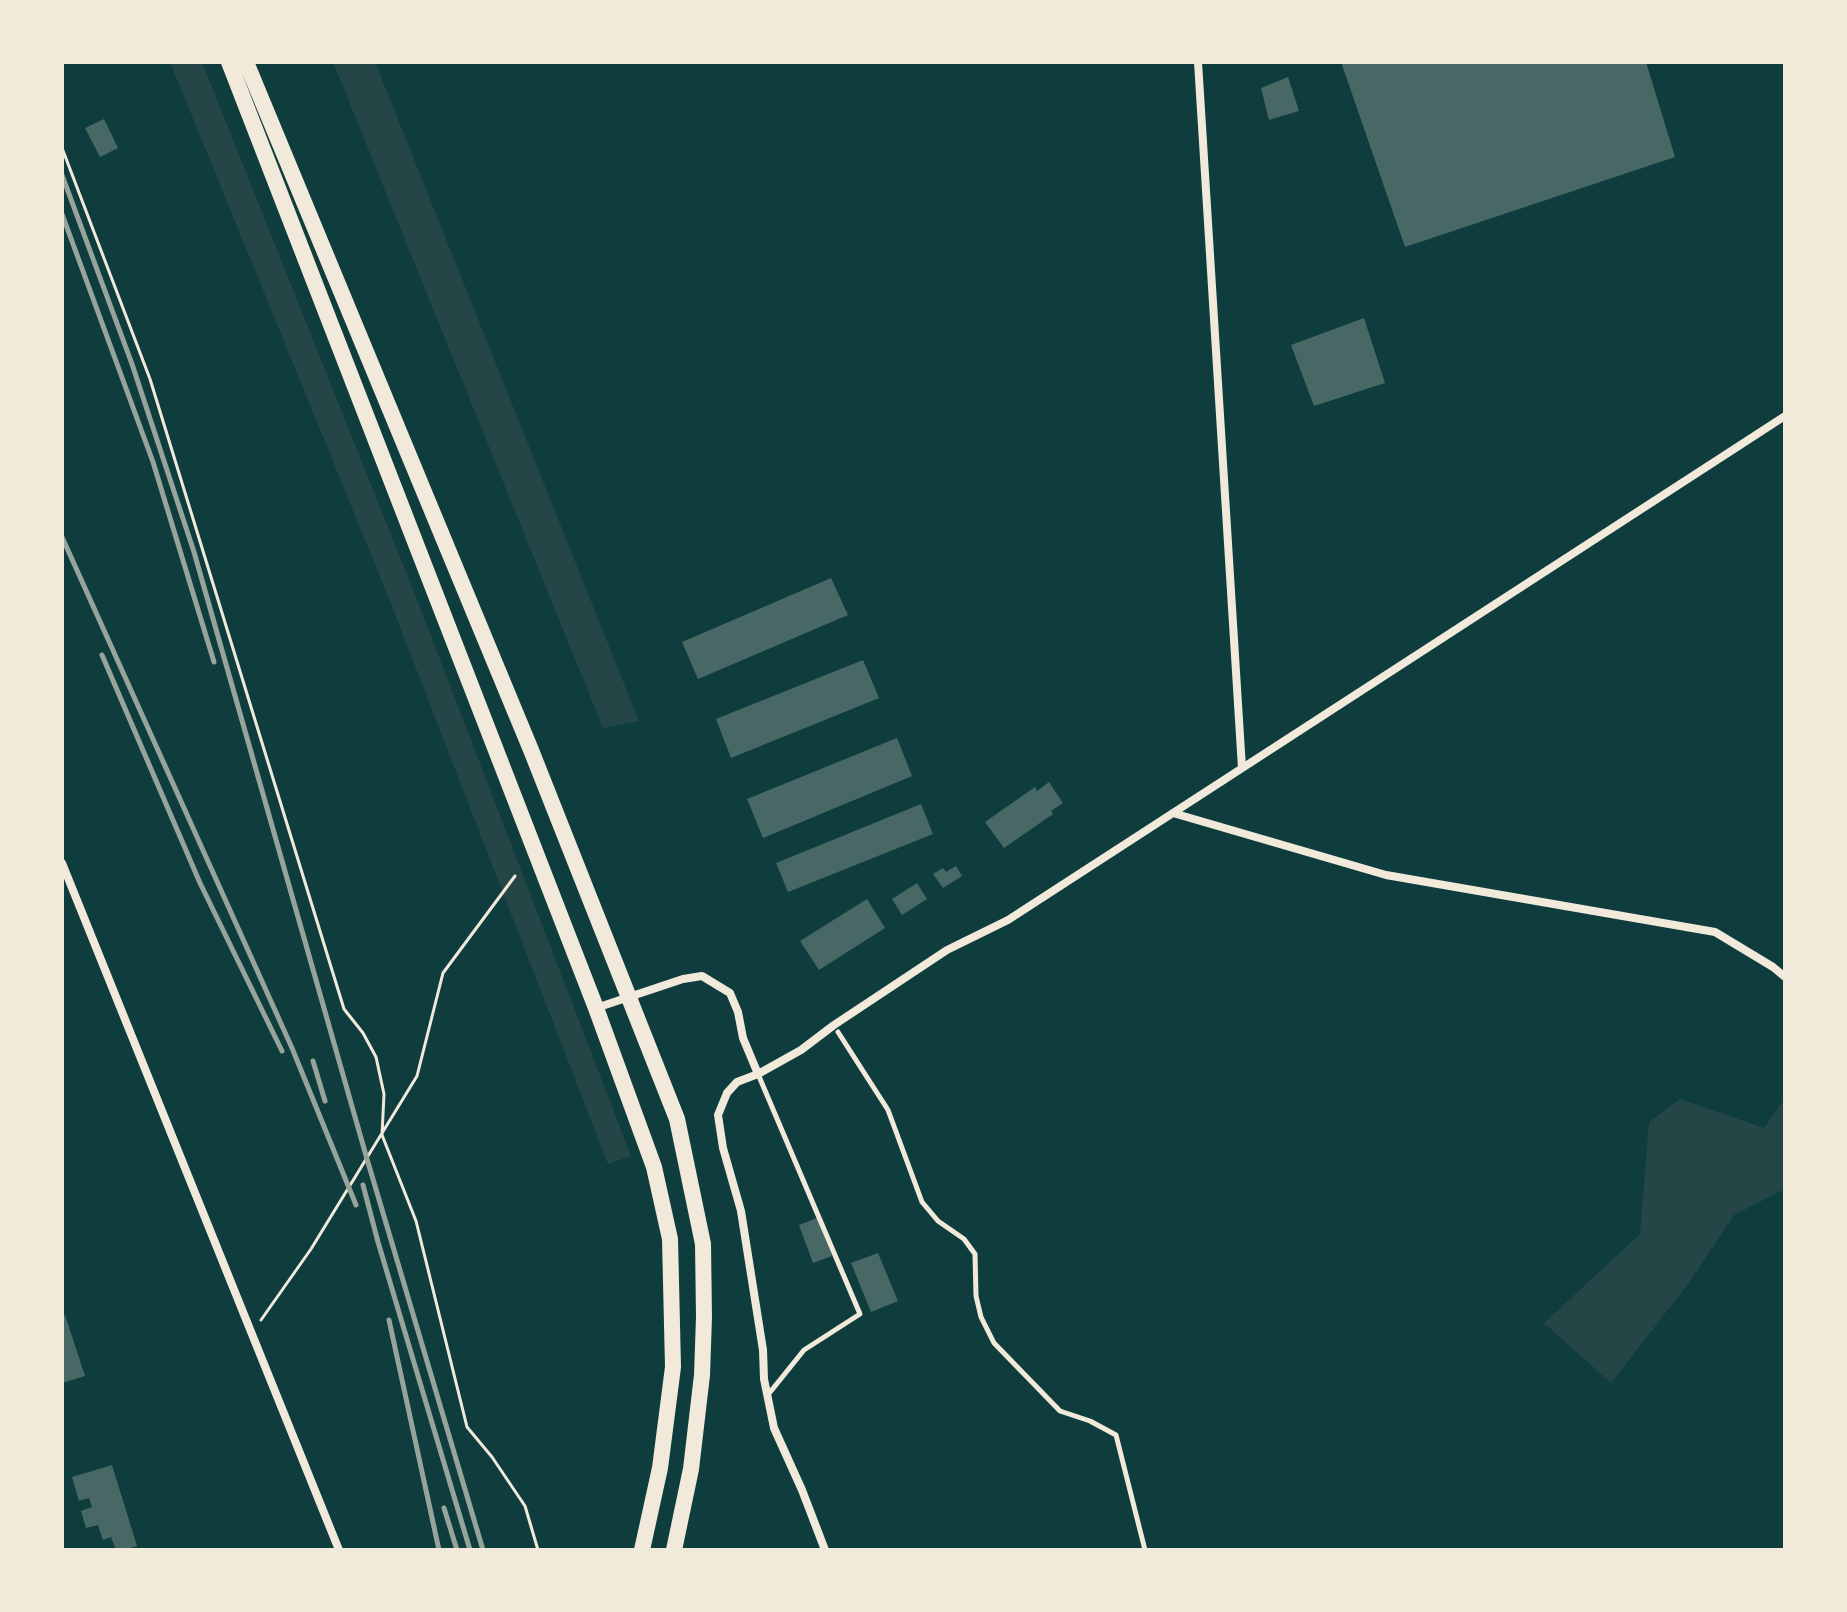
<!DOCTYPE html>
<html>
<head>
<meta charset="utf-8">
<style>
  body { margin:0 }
  #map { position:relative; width:1847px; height:1612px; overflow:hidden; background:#0f3d3e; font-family:"Nunito Sans",sans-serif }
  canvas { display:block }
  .frame { position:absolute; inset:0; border:64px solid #f1e9da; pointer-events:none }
</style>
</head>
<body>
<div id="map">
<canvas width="1847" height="1612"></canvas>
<div class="frame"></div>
</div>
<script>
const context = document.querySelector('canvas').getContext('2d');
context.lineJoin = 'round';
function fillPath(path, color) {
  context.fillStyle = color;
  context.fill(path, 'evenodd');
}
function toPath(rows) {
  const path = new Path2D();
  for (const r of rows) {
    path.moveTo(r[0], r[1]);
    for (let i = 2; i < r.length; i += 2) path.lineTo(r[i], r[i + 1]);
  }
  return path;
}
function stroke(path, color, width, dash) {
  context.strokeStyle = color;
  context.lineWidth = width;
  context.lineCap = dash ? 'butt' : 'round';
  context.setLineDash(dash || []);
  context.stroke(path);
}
const green = toPath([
  [170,62,202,62,414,592,631,1156,608,1164,388,596],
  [333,62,375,62,639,721,603,728],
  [1785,1098,1785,1189,1734,1215,1688,1284,1611,1383,1544,1323,1640,1234,1649,1122,1680,1099,1764,1128]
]);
const building = toPath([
  [1341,62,1646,62,1675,157,1405,247],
  [1288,77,1299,111,1269,120,1261,88],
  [104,119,118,148,100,157,85,128],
  [1364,318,1385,383,1314,406,1291,345],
  [831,578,848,615,698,679,682,642],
  [863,660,879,698,731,758,716,719],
  [897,738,912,776,763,838,747,799],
  [1049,782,1063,803,1051,811,1053,814,1004,848,985,822,1035,787,1037,791],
  [921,804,933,834,788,892,776,863],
  [956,866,962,876,943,888,933,874,943,868,946,872],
  [917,883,927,899,902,915,892,899],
  [867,899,885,928,819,970,800,941],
  [817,1218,832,1256,813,1263,799,1225],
  [878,1253,898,1301,871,1312,851,1263],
  [65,1315,85,1376,62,1383,62,1316],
  [112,1465,137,1546,123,1550,116,1550,111,1537,103,1540,98,1525,86,1528,81,1511,92,1507,89,1498,79,1501,72,1477]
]);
const path = toPath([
  [62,148,150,379,344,1009,363,1033,376,1057,384,1094,382,1135,416,1221,467,1427,492,1457,525,1506,538,1550],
  [261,1320,311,1249,417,1076,443,973,515,876]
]);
const service = toPath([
  [838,1032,888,1110,922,1202,938,1221,964,1239,975,1254,976,1296,981,1317,994,1343,1060,1411,1090,1421,1116,1435,1145,1550],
  [758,1074,860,1314,804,1350,767,1396]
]);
const minor = toPath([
  [1198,62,1242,768],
  [1173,813,1386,875,1715,932,1773,967,1785,977],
  [62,863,339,1550],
  [596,1008,683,979,702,976,730,993,738,1012,743,1038,758,1074],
  [825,1550,802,1490,774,1428,764,1379,763,1350,741,1211,723,1148,718,1115,727,1093,737,1082,758,1074,801,1050,834,1025,947,950,1008,920,1785,416]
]);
const primary = toPath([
  [229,62,596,1008,654,1167,670,1239,673,1367,660,1468,642,1550],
  [246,62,531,750,677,1119,703,1244,704,1317,702,1375,691,1469,674,1550]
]);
const rail = toPath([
  [62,175,132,364,194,552,367,1159,483,1550],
  [62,214,153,462,214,662],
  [62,537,292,1048,356,1205],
  [102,655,200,883,282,1051],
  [313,1061,325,1101],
  [363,1185,378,1242,470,1550],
  [389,1320,439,1550],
  [444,1508,457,1550]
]);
fillPath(green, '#244646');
fillPath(building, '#486865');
stroke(path, '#f1e9da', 3);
stroke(service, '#f1e9da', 5);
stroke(minor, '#f1e9da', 8);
stroke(primary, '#f1e9da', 16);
stroke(rail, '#97a49c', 5);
</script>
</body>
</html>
